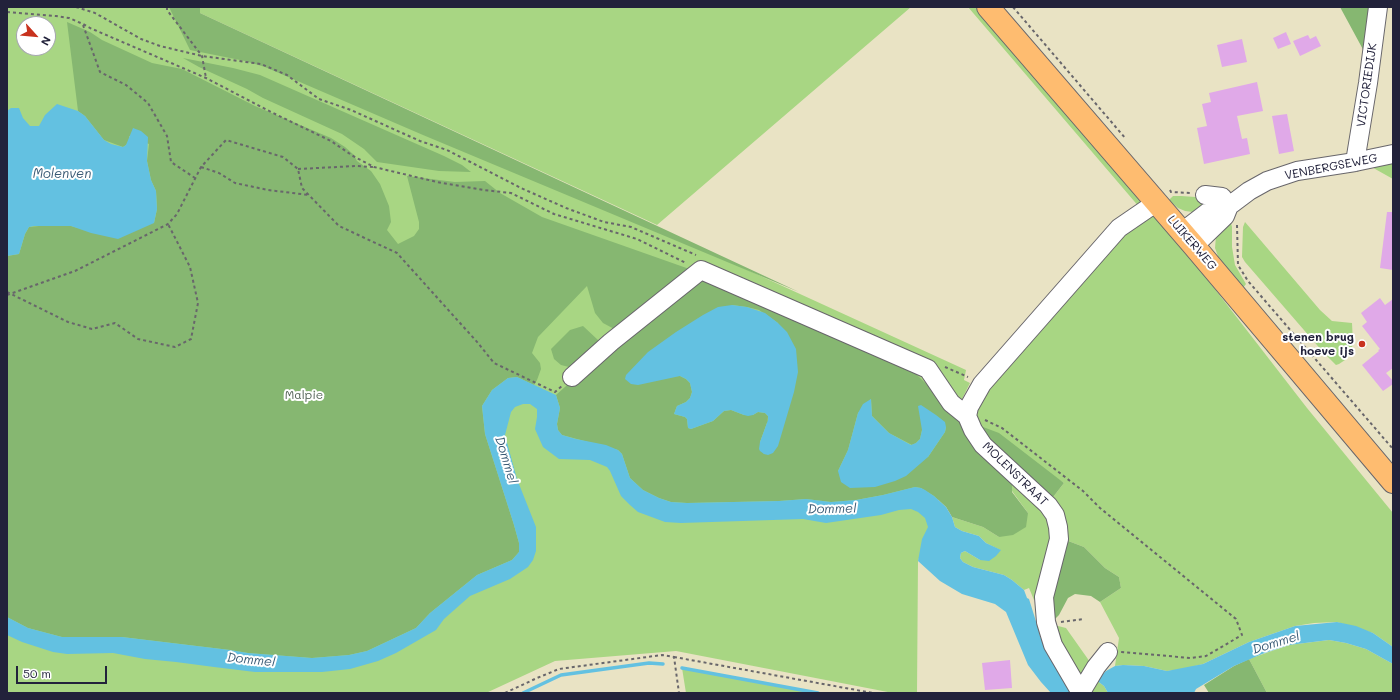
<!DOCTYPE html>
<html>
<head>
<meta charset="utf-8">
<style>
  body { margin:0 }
  #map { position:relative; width:1400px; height:700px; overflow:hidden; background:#e9e3c4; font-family:Mali,sans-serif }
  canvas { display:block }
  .frame { position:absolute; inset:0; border:8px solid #22223b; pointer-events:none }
  .north { position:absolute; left:16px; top:16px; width:40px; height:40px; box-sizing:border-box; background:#fff; border:1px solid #a7a7b1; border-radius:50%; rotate:117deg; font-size:11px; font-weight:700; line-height:16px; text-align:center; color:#22223b }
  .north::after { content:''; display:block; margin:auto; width:14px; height:18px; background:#c8321e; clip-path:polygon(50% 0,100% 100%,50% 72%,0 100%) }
  .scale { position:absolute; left:16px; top:666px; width:91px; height:18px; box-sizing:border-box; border:2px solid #22223b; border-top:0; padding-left:5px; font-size:12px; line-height:14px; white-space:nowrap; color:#22223b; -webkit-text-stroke:3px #fff; paint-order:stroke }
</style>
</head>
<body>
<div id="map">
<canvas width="1400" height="700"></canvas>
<div class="frame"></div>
<div class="north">N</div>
<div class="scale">50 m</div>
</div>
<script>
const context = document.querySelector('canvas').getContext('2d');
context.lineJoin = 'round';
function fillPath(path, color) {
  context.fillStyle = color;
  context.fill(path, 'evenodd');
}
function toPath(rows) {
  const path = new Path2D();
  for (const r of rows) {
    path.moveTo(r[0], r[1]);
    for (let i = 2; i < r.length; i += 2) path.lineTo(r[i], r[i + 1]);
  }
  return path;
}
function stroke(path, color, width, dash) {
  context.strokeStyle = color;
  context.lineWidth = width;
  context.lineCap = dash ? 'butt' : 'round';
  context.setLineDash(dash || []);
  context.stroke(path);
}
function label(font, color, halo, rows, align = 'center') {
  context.font = font + ' Mali,sans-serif';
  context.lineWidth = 4;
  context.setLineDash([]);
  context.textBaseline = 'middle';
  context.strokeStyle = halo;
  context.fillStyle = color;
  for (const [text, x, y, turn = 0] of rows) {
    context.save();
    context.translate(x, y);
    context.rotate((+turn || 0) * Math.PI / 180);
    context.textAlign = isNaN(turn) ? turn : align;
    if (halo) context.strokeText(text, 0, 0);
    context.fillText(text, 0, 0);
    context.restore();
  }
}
const green = toPath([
  [7,7,196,7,195,17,966,370,964,380,970,383,960,403,937,504,918,561,917,693,893,693,676,651,555,661,486,693,7,693],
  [24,24,48,24,48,48,24,48],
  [200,7,911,7,657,225,200,13],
  [968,7,979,7,1146,204,1140,208],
  [1393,159,1393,179,1368,165],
  [1173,196,1181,196,1210,198,1202,210,1193,212,1185,211,1178,208,1169,200],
  [1153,211,1180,244,1307,408,1393,513,1393,647,1373,633,1337,622,1314,623,1295,626,1249,642,1203,664,1184,669,1167,671,1144,666,1123,665,1115,666,1119,638,1100,602,1121,588,1119,577,1105,568,1084,547,1063,539,1050,501,1064,483,975,424,976,404,1123,231],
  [1230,219,1232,227,1232,247,1235,265,1246,284,1243,288,1219,259,1215,248,1216,236],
  [1245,222,1320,310,1332,321,1352,323,1353,343,1351,352,1345,360,1339,364,1336,365,1323,352,1245,262,1242,257,1243,227],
  [1012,477,1053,522,1040,598,1034,600,1029,588,1024,590,1012,580,1004,575,973,567,963,562,960,558,961,553,965,551,980,560,1000,550,986,543,979,536,962,531,955,527,952,517,983,527,999,537,1028,513,1012,491],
  [1058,626,1066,628,1090,662,1079,678,1054,627],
  [1329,640,1346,643,1366,649,1393,664,1393,693,1267,693,1249,659,1289,645],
  [682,668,818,693,686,693],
  [1096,680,1104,686,1108,693,1091,693]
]);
const forest = toPath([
  [169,7,200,7,200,13,799,292,423,135,265,67,245,61,190,50],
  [1340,7,1372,7,1366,55],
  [67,22,90,32,102,40,152,63,182,69,255,106,331,138,345,147,354,155,357,161,371,171,380,184,389,206,391,222,387,230,398,244,414,236,419,229,419,222,407,176,455,182,485,181,500,193,542,217,695,271,618,331,603,323,595,313,587,286,538,337,532,353,540,363,541,369,537,380,534,385,517,377,508,378,492,390,482,406,485,434,514,525,519,543,519,552,512,560,477,575,430,613,416,628,367,651,349,655,312,658,248,653,230,650,122,637,62,637,28,628,7,617,7,256,19,254,25,234,29,227,49,225,71,226,78,228,154,223,157,209,156,191,151,180,147,161,149,144,129,136,129,141,126,145,123,147,104,140,85,116,78,111],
  [183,58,233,68,260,75,444,156,462,165,471,172,439,171,377,162,364,149,342,134,263,98,247,89,199,67],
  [697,277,916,374,949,406,1012,477,1012,492,1028,513,1026,527,1013,535,999,537,983,527,952,517,946,507,934,496,921,488,915,487,883,495,856,500,831,502,806,499,779,501,687,503,671,502,659,498,643,490,630,478,622,454,618,450,562,435,558,430,557,424,560,408,556,395,613,344],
  [732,305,747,307,759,310,778,323,764,454,760,442,768,420,768,416,765,413,758,412,753,415,744,415,731,410,724,411,713,421,691,429,688,428,687,419,685,417,674,414,677,406,686,402,690,398,692,392,690,383,686,379,680,376],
  [871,399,872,416,889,433,912,445,916,443,920,439,922,430,946,427,945,432,928,457,838,471,848,450,858,413],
  [583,326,598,340,600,346,579,365,569,367,561,365,554,359,551,349,570,330],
  [975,424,999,433,1064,483,1050,501,1008,463],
  [1063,539,1084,547,1105,568,1119,577,1121,588,1100,602,1091,596,1075,594,1068,598,1059,615,1055,619,1048,615],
  [1249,659,1267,693,1209,693,1204,685,1234,666]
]);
const water = toPath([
  [57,104,78,111,85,116,104,140,111,144,123,147,126,145,133,128,141,131,148,137,147,161,151,180,156,191,157,209,154,223,118,239,91,233,71,226,34,226,29,227,25,234,19,254,7,256,7,111,11,108,19,108,23,118,30,126,39,126,45,115],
  [732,305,747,307,765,313,778,323,787,332,796,349,798,372,794,392,778,446,773,453,768,455,764,454,760,451,759,449,760,442,768,420,768,416,765,413,758,412,753,415,748,416,744,415,731,410,724,411,713,421,691,429,688,428,687,419,685,417,674,414,677,406,686,402,690,398,692,392,690,383,686,379,680,376,638,385,631,384,625,379,626,375,648,352,676,332,703,315,718,307],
  [517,377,556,395,560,408,557,424,558,430,562,435,576,439,606,445,618,450,622,454,630,478,643,490,659,498,671,502,687,503,779,501,806,499,831,502,856,500,883,495,915,487,921,488,925,490,934,496,946,507,952,517,955,527,962,531,979,536,986,543,1001,550,996,556,989,561,980,560,965,551,961,553,960,558,963,562,973,567,1004,575,1012,580,1024,590,1027,598,1029,599,1039,631,1040,636,1048,655,1073,693,1051,693,1041,682,1028,665,1006,612,995,604,962,594,940,581,918,561,922,539,928,527,925,518,918,512,911,509,899,510,881,515,826,523,803,519,681,523,665,522,638,512,630,505,621,496,610,471,607,467,590,460,559,459,543,447,535,429,537,417,537,409,530,404,523,404,515,407,511,412,505,435,517,479,536,527,536,551,533,560,528,567,510,579,470,596,444,619,436,630,396,653,378,661,350,669,322,672,255,672,214,667,176,662,145,659,113,653,67,654,53,652,22,642,7,635,7,617,28,628,62,637,122,637,230,650,248,653,312,658,349,655,367,651,416,628,430,613,477,575,512,560,519,552,519,543,514,525,485,434,482,406,492,390,508,378],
  [871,399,872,416,889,433,911,445,916,443,920,439,922,430,918,406,921,405,936,415,945,422,946,427,945,432,928,457,906,476,895,481,875,487,850,488,841,482,838,471,848,450,858,413,863,404],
  [1337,622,1356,626,1373,633,1393,647,1393,664,1366,649,1346,643,1329,640,1289,645,1262,654,1234,666,1196,689,1194,693,1108,693,1104,686,1096,680,1106,671,1115,666,1123,665,1144,666,1167,671,1203,664,1249,642,1295,626]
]);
const stream = toPath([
  [682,668,818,693],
  [523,693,561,675,649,663,663,664]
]);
const building = toPath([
  [1286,32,1291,44,1278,49,1273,38],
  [1308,35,1310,39,1316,36,1321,46,1300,56,1293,41],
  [1242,39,1247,62,1222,67,1217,45],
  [1257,82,1263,111,1237,116,1242,139,1247,138,1250,154,1204,164,1197,128,1207,126,1202,104,1211,102,1209,93],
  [1287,114,1294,151,1279,154,1272,116],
  [1387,212,1393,212,1393,270,1380,268],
  [1380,298,1385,305,1393,299,1393,368,1386,373,1393,381,1393,384,1383,391,1362,365,1379,351,1378,350,1380,349,1362,326,1367,322,1361,313],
  [1010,660,1012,688,985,690,982,663]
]);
const path = toPath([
  [76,7,95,13,141,39,160,46,202,56,261,64,287,75,319,99,351,110,420,141,447,150,521,188,566,208,604,222,631,227,696,255],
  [167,7,167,10,202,56,206,78],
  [1013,7,1126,139],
  [7,12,56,16,69,18,83,24,90,28,206,78,271,112,331,141,353,156,374,167,437,182,484,190,511,193,554,214,637,239,686,263],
  [83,25,100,72,126,85,148,103,167,136,171,162,195,178],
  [201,167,219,173,235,183,268,190,309,195],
  [298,169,356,166,373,167],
  [1170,190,1171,192,1190,193],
  [1237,225,1238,265,1248,281,1393,449],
  [7,292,68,322,92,329,115,323,138,339,175,347,191,339,198,303,190,267,168,224],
  [7,295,75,271,168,224,177,214,201,167,226,140,283,157,298,169,302,188,339,226,397,253,478,343,494,363,555,392,562,386],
  [945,367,968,377],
  [985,420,1002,428,1083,491,1100,508,1236,619,1242,635,1206,656,1191,658,1121,652],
  [1061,622,1084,619],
  [674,657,873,693],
  [505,693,537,678,559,669,662,655,674,657,679,693]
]);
const minor = toPath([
  [1355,162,1368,83,1378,7],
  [1205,195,1222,197,1229,206],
  [1182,232,1208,212,1218,208,1229,206,1249,191,1267,181,1297,171,1355,162,1393,154],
  [1194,246,1225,216,1229,206],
  [572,377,611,342,701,270,928,369,951,403,967,416],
  [1081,692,1096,667,1108,652],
  [1081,693,1053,645,1046,622,1044,597,1059,539,1058,527,1055,515,1048,505,983,445,973,430,967,416,969,407,982,384,1119,228,1157,202]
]);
const major = toPath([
  [988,7,1194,246,1393,482]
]);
const markers = [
  [1362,344,4,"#c8321e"]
];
const streetNames = [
  ["VICTORIEDIJK",1367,85,-82],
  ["VENBERGSEWEG",1331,167,-11],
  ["LUIKERWEG",1192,243,49],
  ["MOLENSTRAAT",1015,474,44]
];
const poiNames = [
  ["stenen brug",1354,337],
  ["hoeve ijs",1354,351]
];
const parkNames = [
  ["Malpie",304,395]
];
const waterNames = [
  ["Molenven",62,174],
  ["Dommel",506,460,73],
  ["Dommel",832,509,-1],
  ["Dommel",1276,643,-17],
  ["Dommel",251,660,6]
];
fillPath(green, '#a8d683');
fillPath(forest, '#86b771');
fillPath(water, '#63c1e1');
stroke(stream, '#63c1e1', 3.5);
fillPath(building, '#e0a9e8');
stroke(minor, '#68666b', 20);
stroke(major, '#68666b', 24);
stroke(path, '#68666b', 2, [3, 3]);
stroke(minor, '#fff', 18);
stroke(major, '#febc70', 22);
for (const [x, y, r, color] of markers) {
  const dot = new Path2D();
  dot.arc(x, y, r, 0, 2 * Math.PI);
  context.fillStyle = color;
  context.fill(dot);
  stroke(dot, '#fff', 1.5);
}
label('12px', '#22223b', '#fff', streetNames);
label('bold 12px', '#22223b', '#fff', poiNames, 'right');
label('12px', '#516154', '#fff', parkNames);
label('italic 13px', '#395a75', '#fff', waterNames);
</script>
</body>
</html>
